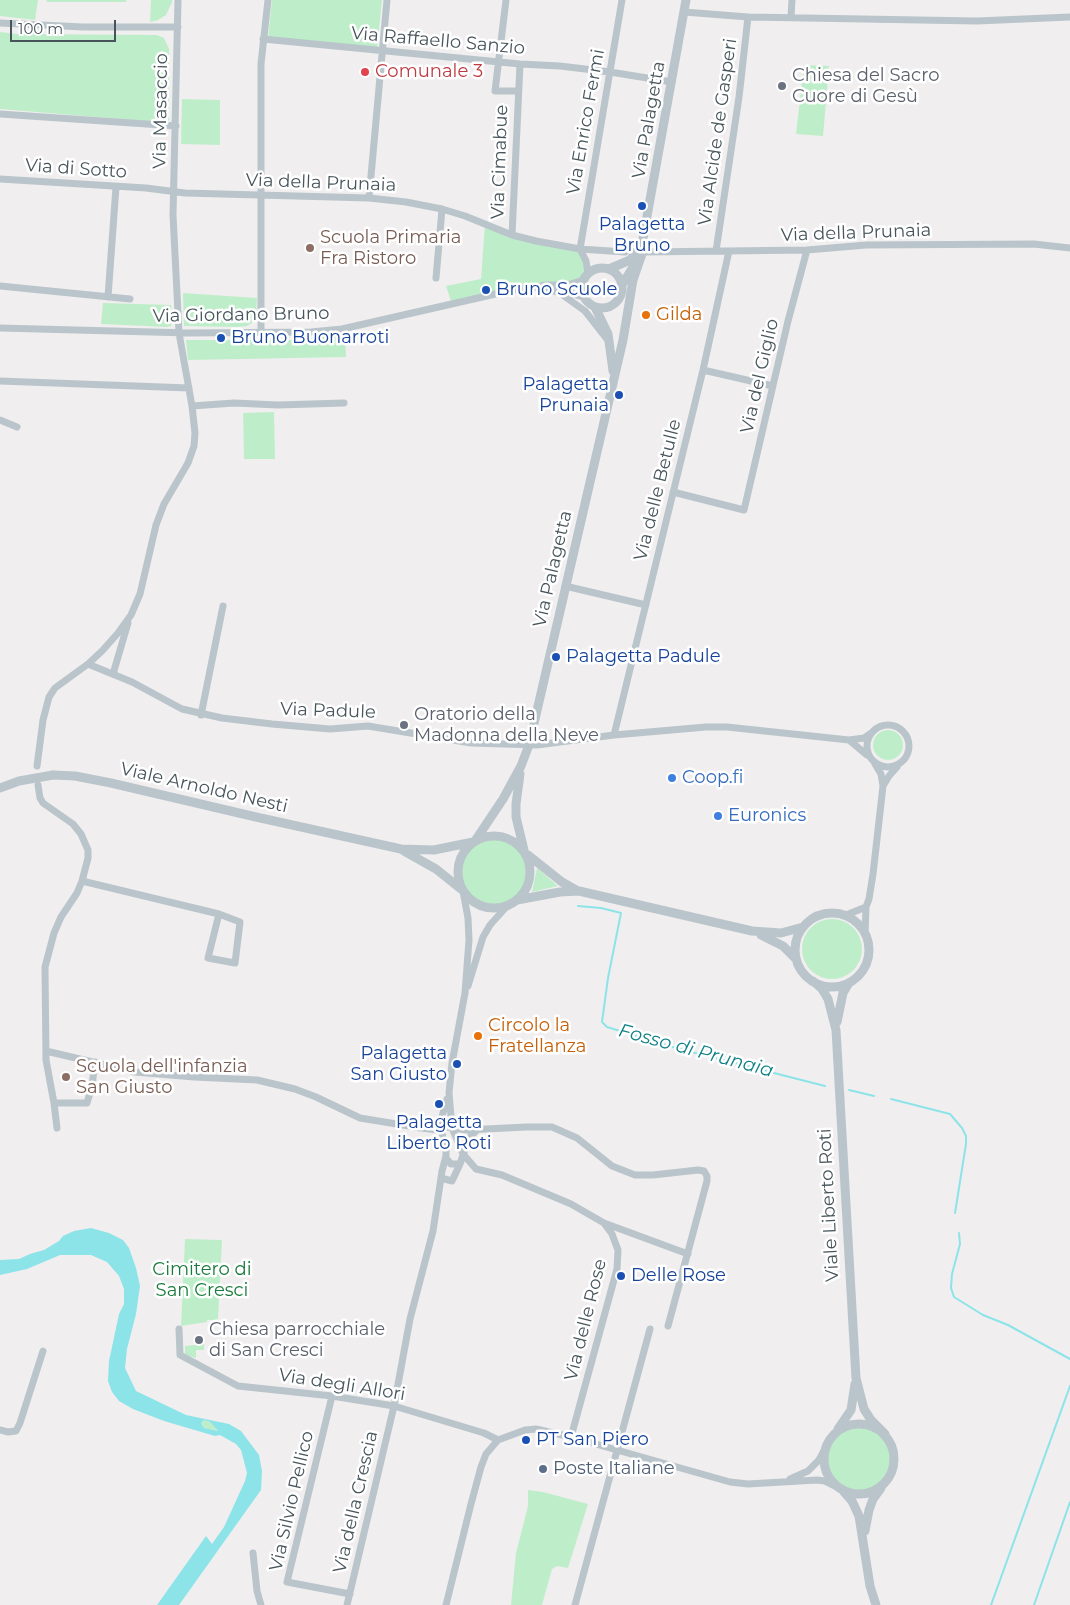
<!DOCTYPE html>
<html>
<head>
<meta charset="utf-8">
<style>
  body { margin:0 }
  #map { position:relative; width:1070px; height:1605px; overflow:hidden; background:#f1eeef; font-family:Montserrat,sans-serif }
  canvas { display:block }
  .scale { position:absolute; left:10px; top:20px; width:106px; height:22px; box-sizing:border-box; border:2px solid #47555b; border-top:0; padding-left:6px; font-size:15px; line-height:18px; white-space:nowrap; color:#47555b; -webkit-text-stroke:4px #fff; paint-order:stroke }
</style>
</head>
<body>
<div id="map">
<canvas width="1070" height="1605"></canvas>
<div class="scale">100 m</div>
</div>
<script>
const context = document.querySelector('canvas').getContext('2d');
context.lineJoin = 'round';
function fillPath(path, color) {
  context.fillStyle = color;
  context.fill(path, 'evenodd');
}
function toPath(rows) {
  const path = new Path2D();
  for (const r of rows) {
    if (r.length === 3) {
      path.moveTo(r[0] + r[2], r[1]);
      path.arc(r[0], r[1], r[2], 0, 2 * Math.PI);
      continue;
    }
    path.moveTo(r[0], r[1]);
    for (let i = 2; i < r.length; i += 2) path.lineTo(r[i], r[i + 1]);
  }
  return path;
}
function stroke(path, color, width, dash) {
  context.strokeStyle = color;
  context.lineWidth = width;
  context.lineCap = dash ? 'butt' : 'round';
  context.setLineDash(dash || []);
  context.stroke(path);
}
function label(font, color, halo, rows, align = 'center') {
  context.font = font + ' Montserrat,sans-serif';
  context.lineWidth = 5;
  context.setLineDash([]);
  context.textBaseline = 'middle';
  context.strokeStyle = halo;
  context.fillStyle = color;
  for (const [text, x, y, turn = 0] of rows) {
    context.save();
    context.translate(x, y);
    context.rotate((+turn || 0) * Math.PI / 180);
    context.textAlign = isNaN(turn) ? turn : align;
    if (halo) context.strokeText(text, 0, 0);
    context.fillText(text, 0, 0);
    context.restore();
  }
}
const green = toPath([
  [0,0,38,0,35,20,0,16],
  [47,0,126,0,126,2,46,2],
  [151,0,172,0,172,2,166,15,158,20,150,22],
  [272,0,382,0,377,49,268,38],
  [0,32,17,34,157,35,164,38,169,49,169,123,0,109],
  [804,65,829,66,823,136,796,134],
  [182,99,220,100,220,145,181,144],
  [485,223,499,229,580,249,588,273,583,280,549,285,452,304,446,286,481,279],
  [183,293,257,298,256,316,253,322,247,326,237,327,184,326],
  [103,303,171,305,172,323,171,326,167,327,101,324],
  [345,334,346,357,188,360,186,340,300,340],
  [274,412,275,459,244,459,243,413],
  [888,745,15],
  [494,872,32],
  [537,868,558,886,532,892],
  [832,949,30],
  [185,1239,222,1240,218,1320,207,1320,207,1322,181,1326],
  [204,1344,204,1350,196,1350,196,1358,185,1355,185,1346],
  [204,1420,210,1422,218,1431,204,1428,201,1423],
  [860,1459,32],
  [528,1490,543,1492,588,1504,568,1568,557,1566,552,1569,542,1605,511,1605,516,1553,528,1506]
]);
const water = toPath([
  [91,1228,109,1233,123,1240,129,1248,136,1268,140,1286,136,1314,127,1349,125,1368,136,1391,186,1415,229,1424,241,1431,259,1455,262,1471,261,1490,179,1605,157,1605,206,1536,212,1544,224,1527,245,1481,247,1473,241,1450,236,1444,220,1435,215,1436,164,1421,133,1409,119,1401,112,1392,108,1381,109,1361,119,1314,124,1304,124,1289,119,1276,107,1262,91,1255,60,1255,27,1269,0,1275,0,1260,19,1259,30,1254,44,1250,59,1241,63,1236,74,1231],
  [204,1420,210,1422,218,1431,204,1428,201,1423]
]);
const stream = toPath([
  [578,906,601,908,621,913,608,978,602,1022,607,1027,676,1048,825,1086],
  [849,1090,874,1096],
  [891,1099,950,1114,962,1128,966,1136,966,1144,955,1213],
  [959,1233,960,1244,952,1274,951,1288,954,1297,983,1315,1008,1325,1070,1359],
  [991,1605,1070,1386],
  [1034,1605,1070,1502]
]);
const minor = toPath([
  [506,0,495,91,518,91],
  [684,12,748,17,977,21,1070,17],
  [791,17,792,0],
  [0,23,83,27,178,27],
  [263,39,520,64,560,66,610,72,672,82],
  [0,114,176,126],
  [0,179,146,188,185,193,369,198,406,202,442,209,465,216,512,235,536,241,580,249,625,252],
  [369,198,387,0],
  [512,235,520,64],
  [580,249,622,0],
  [580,249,586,261,588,273],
  [716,251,739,97,748,17],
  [643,252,807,250,866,245,1034,244,1070,248],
  [436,278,442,209],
  [0,286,130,299],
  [539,287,545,290,573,294,584,297],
  [557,291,585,311,607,339],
  [108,297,116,187],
  [0,328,189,333,311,332,342,329,513,290,539,287,544,285,568,285,583,280],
  [261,333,261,64,268,0],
  [703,370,773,386],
  [0,381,189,388],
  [192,406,234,403,278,405,344,403],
  [0,420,17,427],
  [673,492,744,510,788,321,807,250],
  [565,586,646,605],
  [88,664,132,682,182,709,222,718,272,724,330,729,368,726,471,743,537,745,614,735,706,727,727,727,849,740],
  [113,674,128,623],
  [201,715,223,606],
  [888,746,21],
  [614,735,703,370,729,251],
  [867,755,849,740,864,738,871,733],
  [875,764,881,774,883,786,889,776,897,767],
  [37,766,43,720,49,697,55,688,88,664,102,651,118,633,131,615,140,594,156,525,164,504,188,463,194,446,195,433,192,406,179,333,173,215,178,0],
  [38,785,40,798,43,803,73,824,81,834,88,850,88,858,82,881,77,893,61,917,54,933,45,967,46,1060,54,1103,87,1103,92,1086,95,1062],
  [82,881,219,914,240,922,235,963,208,958,219,914],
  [463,891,468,918,469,940,465,993,452,1063,449,1093,452,1128,463,1154,476,1169,502,1175,571,1204,604,1223,612,1234,618,1250,617,1269,571,1437],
  [866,907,869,899,873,874,883,786],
  [846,915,866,907,865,935],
  [468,986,483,937,490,925,508,905],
  [46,1051,135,1072,194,1077,257,1080,295,1089,316,1097,360,1118,421,1128,438,1130,448,1127,466,1130,526,1127,552,1127,577,1138,612,1166,635,1175,653,1175,698,1170,704,1171,707,1176,707,1181,668,1326],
  [54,1103,57,1128],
  [446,1158,451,1164,460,1164,469,1138,477,1130],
  [441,1178,452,1181,460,1164],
  [604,1223,688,1254],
  [179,1329,180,1355,238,1386,332,1396,394,1406,484,1433,498,1440],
  [332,1396,287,1582,350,1594],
  [0,1430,8,1432,16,1431,20,1423,43,1351],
  [790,1479,808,1471,819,1460,826,1447],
  [253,1553,257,1591,261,1605],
  [347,1605,394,1406,410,1319,433,1231,442,1171,446,1156,446,1150,441,1129,441,1120,447,1099],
  [446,1605,471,1504,481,1467,486,1454,498,1440,525,1430,536,1429,571,1437,730,1482,748,1484,817,1480,825,1481,839,1488],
  [575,1605,650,1329]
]);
const tertiary = toPath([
  [602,288,20],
  [609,269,630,260,642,245],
  [622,285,636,262],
  [595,307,608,334,613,371],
  [520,774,516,804,516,817,524,850],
  [53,775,75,776,111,783,256,817,401,849,434,850,473,842],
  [494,872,36],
  [475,841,503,799,521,766,529,745,623,340,633,280,642,254,642,244,686,0],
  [404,851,436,869,461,889],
  [528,855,562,882,576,890],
  [517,900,560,892,579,891,752,931,781,933,803,927],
  [832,950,37],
  [761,935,783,946,795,958],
  [813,981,822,989,828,999,836,1030,856,1378,864,1409,871,1420,885,1434],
  [837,1022,843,993,849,983],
  [859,1459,35],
  [838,1429,851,1410,855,1384],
  [844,1492,852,1501,859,1516,870,1586,876,1605],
  [865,1531,869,1510,873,1499,881,1488]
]);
const tertiaryBridge = toPath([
  [0,788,19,781,53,775]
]);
const markers = [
  [365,72,5,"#e0444e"],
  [782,86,5,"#6b7280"],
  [642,206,5,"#1a4fb4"],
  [310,248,5,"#8d6e63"],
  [486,290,5,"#1a4fb4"],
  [646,315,5,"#e8710a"],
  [221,338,5,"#1a4fb4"],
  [619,395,5,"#1a4fb4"],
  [556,657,5,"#1a4fb4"],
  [404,725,5,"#6b7280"],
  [672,778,5,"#3f7fe0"],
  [718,816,5,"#3f7fe0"],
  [478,1036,5,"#e8710a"],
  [457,1064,5,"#1a4fb4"],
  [66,1077,5,"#8d6e63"],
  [439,1104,5,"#1a4fb4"],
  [621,1276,5,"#1a4fb4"],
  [199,1340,5,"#6b7280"],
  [526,1440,5,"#1a4fb4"],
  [543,1469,5,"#5c6f8a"]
];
const streetNames = [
  ["Via Raffaello Sanzio",438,41,5],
  ["Via Masaccio",161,111,-89],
  ["Via Palagetta",649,120,-80],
  ["Via Enrico Fermi",586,122,-80],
  ["Via Alcide de Gasperi",718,132,-82],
  ["Via Cimabue",500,162,-88],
  ["Via di Sotto",76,169,4],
  ["Via della Prunaia",321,183,2],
  ["Via della Prunaia",856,233,-2],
  ["Via Giordano Bruno",241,315,-1],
  ["Via del Giglio",760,376,-77],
  ["Via delle Betulle",658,490,-76],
  ["Via Palagetta",553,569,-77],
  ["Via Padule",328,711,2],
  ["Viale Arnoldo Nesti",204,788,13],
  ["Viale Liberto Roti",829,1205,-93],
  ["Via delle Rose",586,1320,-76],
  ["Via degli Allori",342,1385,9],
  ["Via Silvio Pellico",292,1501,-77],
  ["Via della Crescia",356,1502,-77]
];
const healthNames = [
  ["Comunale 3",375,72]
];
const worshipNames = [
  ["Chiesa del Sacro",792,76],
  ["Cuore di Gesù",792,97],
  ["Oratorio della",414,715],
  ["Madonna della Neve",414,736],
  ["Chiesa parrocchiale",209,1330],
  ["di San Cresci",209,1351]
];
const transitNames = [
  ["Palagetta",642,225,"center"],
  ["Bruno",642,246,"center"],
  ["Bruno Scuole",496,290],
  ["Bruno Buonarroti",231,338],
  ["Palagetta",609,385,"right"],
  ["Prunaia",609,406,"right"],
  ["Palagetta Padule",566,657],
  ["Palagetta",447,1054,"right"],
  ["San Giusto",447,1075,"right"],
  ["Palagetta",439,1123,"center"],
  ["Liberto Roti",439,1144,"center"],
  ["Delle Rose",631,1276],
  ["PT San Piero",536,1440]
];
const educationNames = [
  ["Scuola Primaria",320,238],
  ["Fra Ristoro",320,259],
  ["Scuola dell'infanzia",76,1067],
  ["San Giusto",76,1088]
];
const foodNames = [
  ["Gilda",656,315],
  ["Circolo la",488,1026],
  ["Fratellanza",488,1047]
];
const shopNames = [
  ["Coop.fi",682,778],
  ["Euronics",728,816]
];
const parkNames = [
  ["Cimitero di",202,1270],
  ["San Cresci",202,1291]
];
const serviceNames = [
  ["Poste Italiane",553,1469]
];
const waterNames = [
  ["Fosso di Prunaia",696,1051,15]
];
fillPath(green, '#beeec9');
fillPath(water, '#8ce4e9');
stroke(stream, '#8ce4e9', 2);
stroke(minor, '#bac5cb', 7);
stroke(tertiary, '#bac5cb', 9);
stroke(tertiaryBridge, '#bac5cb', 9);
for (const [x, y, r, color] of markers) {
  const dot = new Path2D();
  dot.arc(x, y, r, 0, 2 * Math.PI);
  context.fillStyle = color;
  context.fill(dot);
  stroke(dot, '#fff', 2);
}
label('18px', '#47555b', '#fff', streetNames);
label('18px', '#be3a42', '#fff', healthNames, 'left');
label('18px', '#5b616d', '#fff', worshipNames, 'left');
label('18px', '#164399', '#fff', transitNames, 'left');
label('18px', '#785e54', '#fff', educationNames, 'left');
label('18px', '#c56008', '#fff', foodNames, 'left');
label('18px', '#366cbe', '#fff', shopNames, 'left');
label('18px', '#197b3b', '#fff', parkNames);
label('18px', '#4e5e75', '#fff', serviceNames, 'left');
label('italic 19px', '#108187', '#fff', waterNames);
</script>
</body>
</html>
